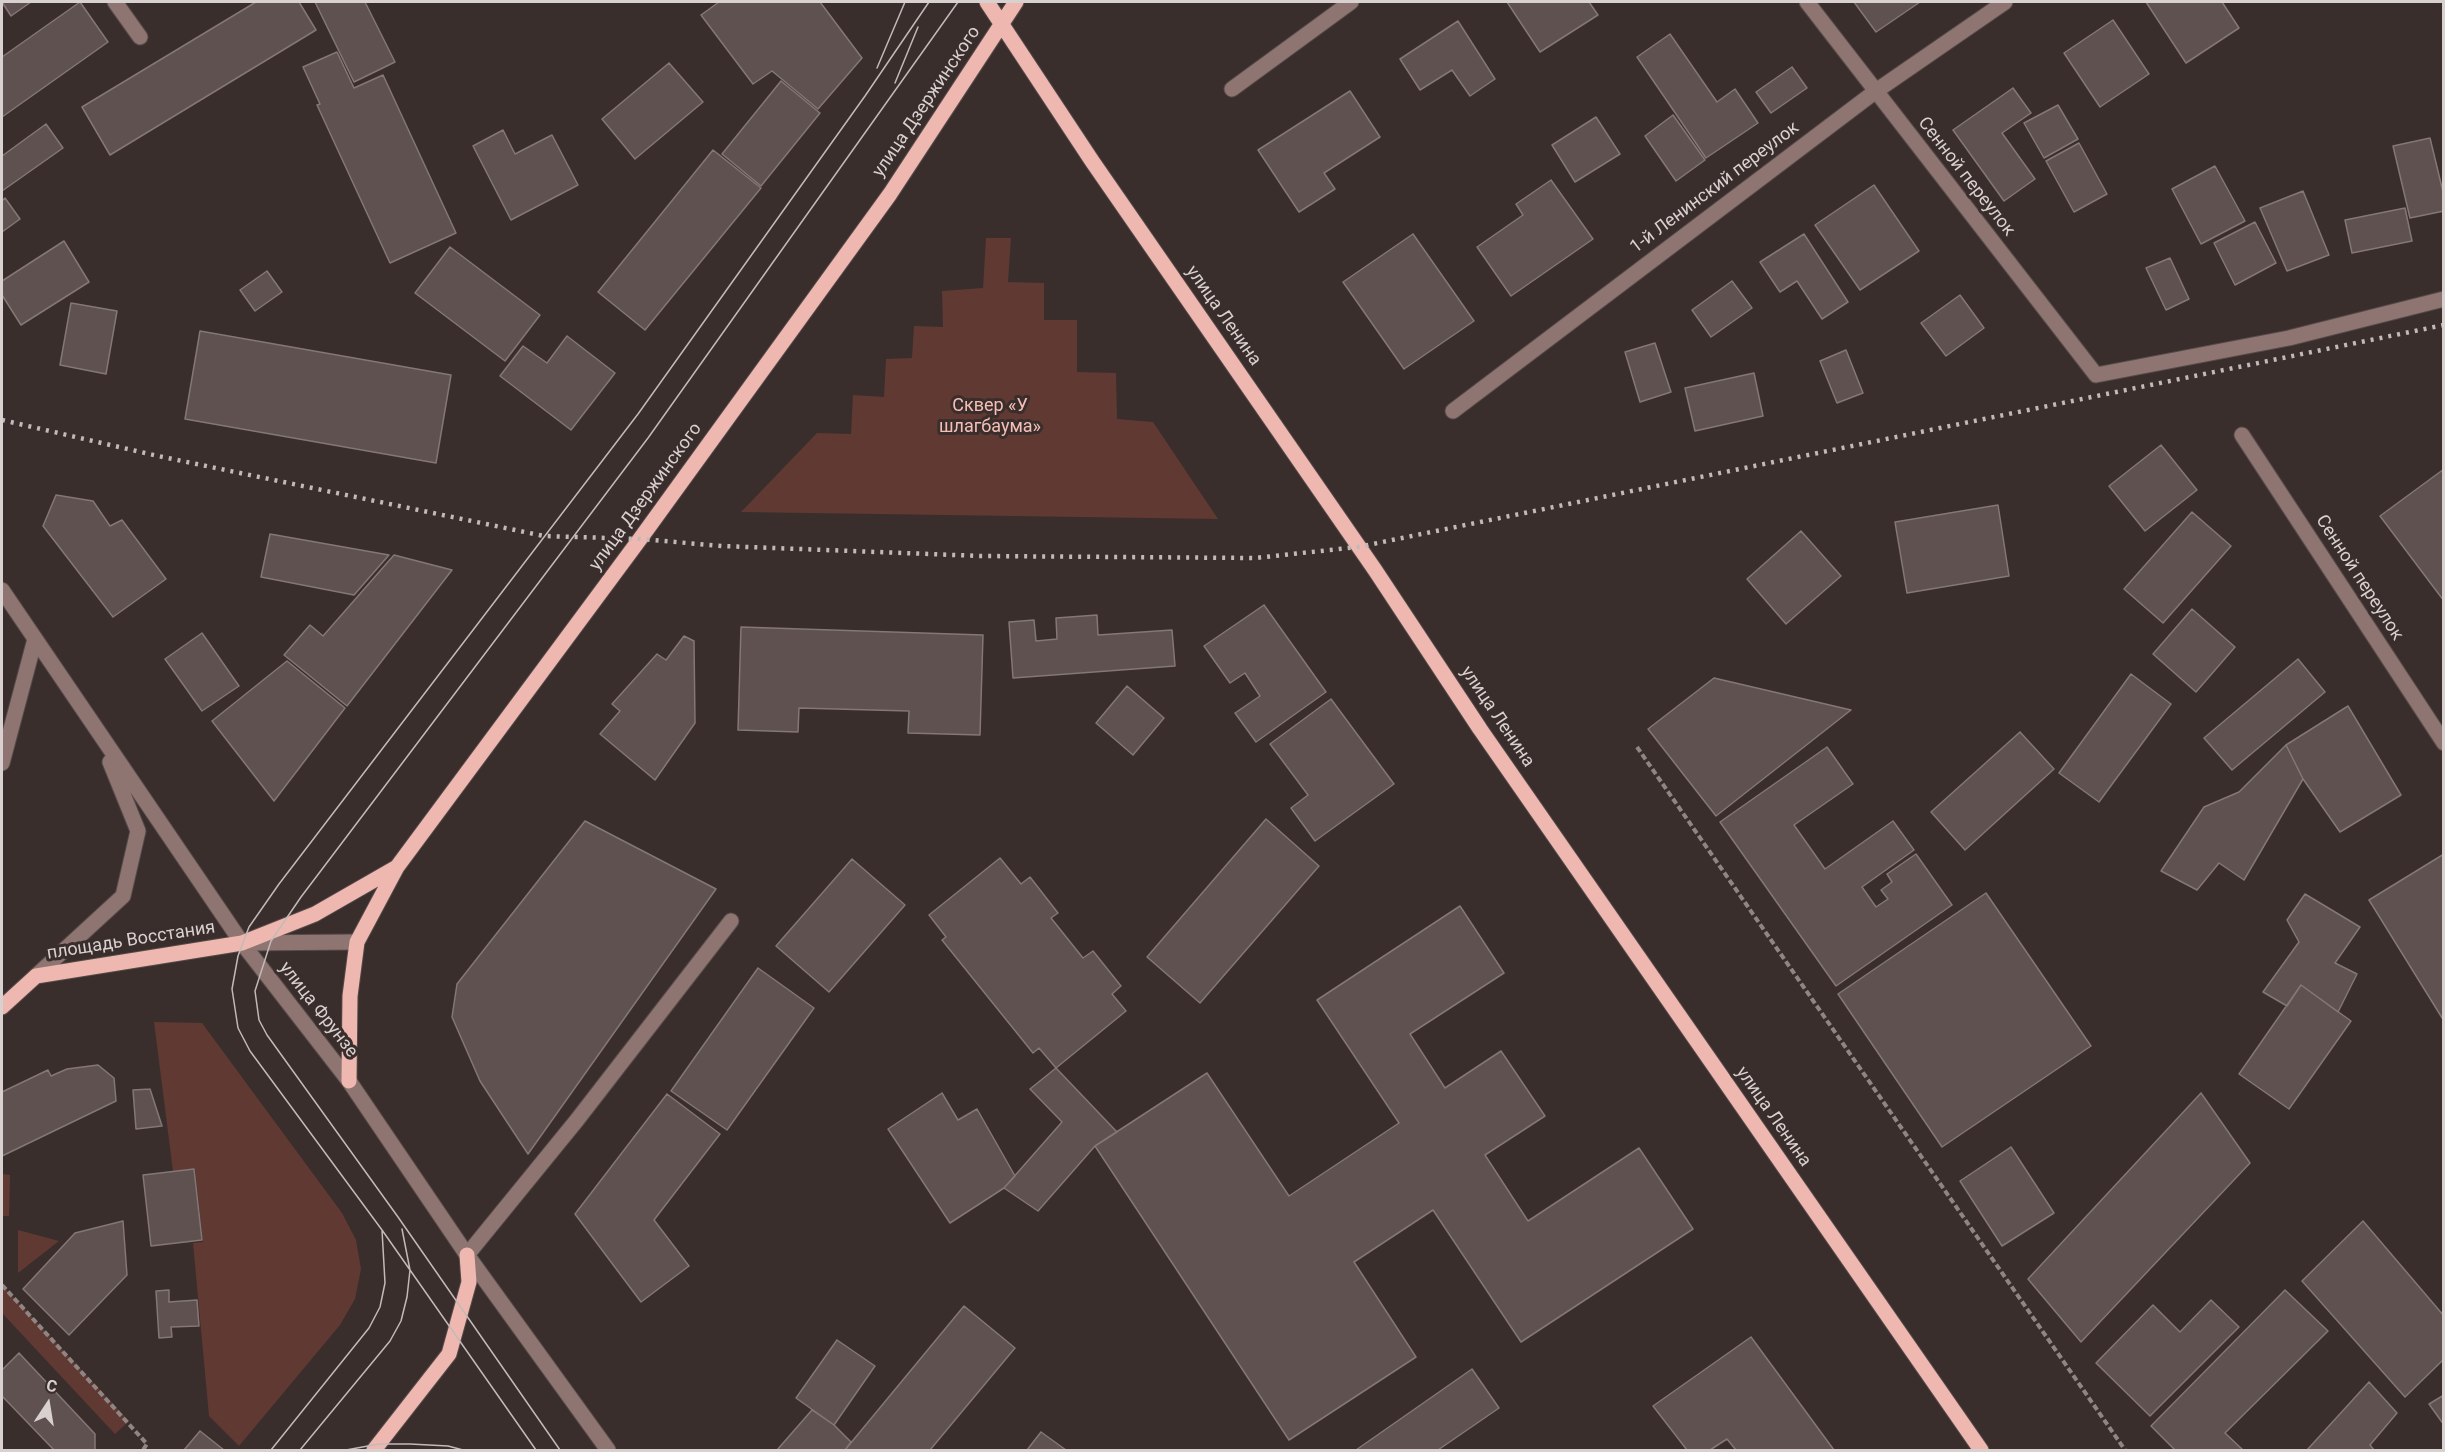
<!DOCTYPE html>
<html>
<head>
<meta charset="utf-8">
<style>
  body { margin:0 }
  #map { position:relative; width:2445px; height:1452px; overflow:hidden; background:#392e2c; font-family:Roboto,sans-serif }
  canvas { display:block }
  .frame { position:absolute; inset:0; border:3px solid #d9d1d0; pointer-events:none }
  .north { position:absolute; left:18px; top:1374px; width:60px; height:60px; -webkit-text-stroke:4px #392e2c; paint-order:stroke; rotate:12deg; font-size:16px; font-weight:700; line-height:24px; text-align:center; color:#d9d1d0 }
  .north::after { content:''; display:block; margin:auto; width:21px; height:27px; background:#d9d1d0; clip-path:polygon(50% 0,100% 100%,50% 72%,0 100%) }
</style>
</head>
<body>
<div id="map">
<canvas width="2445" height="1452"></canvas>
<div class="frame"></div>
<div class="north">С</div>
</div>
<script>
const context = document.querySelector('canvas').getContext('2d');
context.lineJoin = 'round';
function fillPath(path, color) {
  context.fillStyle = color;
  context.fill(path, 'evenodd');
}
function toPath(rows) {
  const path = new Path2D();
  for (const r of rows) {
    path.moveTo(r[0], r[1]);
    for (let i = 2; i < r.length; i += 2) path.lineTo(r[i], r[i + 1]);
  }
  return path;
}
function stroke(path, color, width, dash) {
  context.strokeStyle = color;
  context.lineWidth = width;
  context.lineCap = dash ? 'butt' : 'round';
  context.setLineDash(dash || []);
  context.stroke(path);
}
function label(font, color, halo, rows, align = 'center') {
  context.font = font + ' Roboto,sans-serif';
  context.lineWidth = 6;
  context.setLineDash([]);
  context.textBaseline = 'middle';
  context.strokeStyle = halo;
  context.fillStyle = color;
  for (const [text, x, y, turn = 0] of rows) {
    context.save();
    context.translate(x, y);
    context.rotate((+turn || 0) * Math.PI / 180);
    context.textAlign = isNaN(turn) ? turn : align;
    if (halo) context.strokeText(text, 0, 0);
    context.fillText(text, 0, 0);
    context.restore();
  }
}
const green = toPath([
  [986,238,1011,238,1008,282,1044,283,1044,320,1077,320,1077,372,1116,373,1117,419,1153,422,1218,519,741,512,817,433,851,434,853,395,884,397,886,359,912,358,914,326,943,327,942,291,983,288],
  [154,1022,202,1023,342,1213,356,1240,361,1269,355,1299,340,1325,239,1446,209,1416,193,1243,203,1242,195,1169,173,1171],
  [2,1174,10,1175,9,1216,2,1216],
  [18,1230,59,1241,18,1273],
  [2,1285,129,1421,115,1434,2,1313]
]);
const building = toPath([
  [2,2,31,2,11,16,2,2],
  [80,2,108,42,2,117,2,57,80,2],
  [256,2,299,2,316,30,110,155,82,107,256,2],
  [315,2,365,2,395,62,354,82,315,2],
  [719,2,820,2,862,58,818,109,772,71,753,84,701,15,719,2],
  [1507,2,1589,2,1598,15,1540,52,1507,2],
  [1854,2,1920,2,1876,32,1854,2],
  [2146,2,2222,2,2239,28,2186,63,2146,2],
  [2113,20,2149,74,2100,107,2064,53,2113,20],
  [1458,21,1495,79,1470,96,1452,70,1420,90,1400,59,1458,21],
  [1670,34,1717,102,1735,89,1758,123,1706,158,1637,57,1670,34],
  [337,52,354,88,383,75,456,233,390,263,317,105,320,104,303,67,337,52],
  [669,63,703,102,635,159,602,119,669,63],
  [1792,67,1807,88,1771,113,1756,92,1792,67],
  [781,81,820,113,761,186,722,154,781,81],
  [2013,88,2031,113,2002,133,2035,179,2004,201,1953,130,2013,88],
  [1350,91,1380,137,1324,173,1335,189,1299,212,1258,150,1350,91],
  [2058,105,2078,139,2044,158,2024,123,2058,105],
  [1673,115,1705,160,1676,181,1645,136,1673,115],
  [1596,117,1620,154,1575,182,1552,145,1596,117],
  [46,124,63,148,2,191,2,156,46,124],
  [503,130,515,154,552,135,578,185,511,220,473,146,503,130],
  [2430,138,2444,196,2444,211,2410,218,2393,146,2430,138],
  [2079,143,2107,194,2074,212,2046,161,2079,143],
  [713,150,761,188,645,330,598,292,713,150],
  [2215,166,2245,221,2201,244,2172,189,2215,166],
  [1551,180,1593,239,1511,296,1477,247,1523,215,1516,204,1551,180],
  [1874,185,1919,251,1860,290,1815,225,1874,185],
  [2303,191,2329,255,2287,271,2260,208,2303,191],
  [5,198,20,219,2,232,2,201,5,198],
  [2405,208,2412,241,2352,253,2345,220,2405,208],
  [2255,222,2276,263,2235,285,2214,243,2255,222],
  [1413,234,1474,321,1404,369,1343,282,1413,234],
  [1804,234,1848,302,1822,319,1797,281,1780,292,1760,262,1804,234],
  [64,241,89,282,21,325,2,295,2,281,64,241],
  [450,247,540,315,505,361,415,293,450,247],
  [2170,258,2189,299,2166,310,2146,268,2170,258],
  [267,271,282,292,255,311,240,290,267,271],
  [1732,281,1752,308,1711,337,1692,310,1732,281],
  [1960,295,1984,328,1946,356,1921,323,1960,295],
  [71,303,117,311,106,374,60,365,71,303],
  [200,331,451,375,436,463,185,419,200,331],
  [567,336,615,373,571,430,500,376,523,346,547,363,567,336],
  [1655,343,1671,392,1640,402,1625,352,1655,343],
  [1846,350,1863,393,1837,403,1820,361,1846,350],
  [1754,373,1763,416,1695,431,1685,388,1754,373],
  [2161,445,2197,490,2145,531,2109,486,2161,445],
  [2444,469,2444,601,2380,516,2444,469],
  [56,495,93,501,110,526,122,520,166,579,113,617,43,526,56,495],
  [1998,505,2009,576,1907,593,1895,522,1998,505],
  [2192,512,2231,546,2163,623,2124,589,2192,512],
  [1801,531,1841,576,1786,624,1747,579,1801,531],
  [270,534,389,555,354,595,261,577,270,534],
  [394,555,452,570,347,706,284,655,310,625,323,636,394,555],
  [1264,605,1326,692,1256,742,1235,713,1260,696,1245,673,1230,683,1204,646,1264,605],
  [2192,609,2235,647,2196,692,2153,654,2192,609],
  [1097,615,1098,635,1172,630,1175,666,1013,678,1009,622,1034,620,1036,641,1057,639,1056,618,1097,615],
  [741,627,983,635,980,735,908,733,909,711,799,708,798,732,738,730,741,627],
  [202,633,239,686,202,711,165,659,202,633],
  [684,636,694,641,695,723,655,780,600,734,620,711,612,704,657,654,666,660,684,636],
  [2298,659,2325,692,2232,770,2204,738,2298,659],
  [287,661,345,708,274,801,212,721,287,661],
  [2131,674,2171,704,2099,802,2059,773,2131,674],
  [1714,678,1851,710,1716,816,1648,729,1714,678],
  [1127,686,1164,718,1133,755,1096,723,1127,686],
  [1331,699,1394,784,1315,841,1291,808,1308,795,1270,744,1331,699],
  [2348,706,2401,795,2340,832,2303,779,2286,745,2348,706],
  [2020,732,2054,769,1965,850,1931,812,2020,732],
  [2286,745,2303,779,2244,880,2219,863,2197,890,2161,871,2204,807,2239,792,2286,745],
  [1827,747,1853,784,1794,825,1825,869,1893,821,1914,850,1862,887,1876,907,1888,899,1881,890,1892,882,1887,874,1916,854,1952,905,1836,986,1720,822,1827,747],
  [1266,819,1319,866,1200,1003,1147,957,1266,819],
  [585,821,716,889,528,1154,480,1081,452,1017,457,984,585,821],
  [2444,854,2444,1021,2369,900,2444,854],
  [1000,858,1021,884,1030,877,1058,913,1051,918,1083,958,1093,951,1121,986,1112,994,1126,1011,1056,1068,1039,1048,1033,1053,942,940,946,937,929,915,1000,858],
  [852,859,905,905,829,992,776,946,852,859],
  [1986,893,2091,1046,1942,1147,1838,994,1986,893],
  [2305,894,2360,927,2335,963,2357,974,2338,1012,2301,985,2287,1006,2263,992,2299,942,2287,920,2305,894],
  [1460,906,1504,973,1410,1034,1445,1088,1501,1051,1545,1116,1485,1155,1528,1221,1639,1148,1693,1229,1521,1342,1433,1210,1354,1262,1416,1357,1289,1440,1095,1146,1207,1073,1289,1196,1399,1123,1317,1000,1460,906],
  [758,968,814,1008,727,1130,671,1091,758,968],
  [2301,985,2351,1021,2289,1109,2239,1074,2301,985],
  [98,1065,114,1078,116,1101,2,1156,2,1092,48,1070,51,1076,67,1069,98,1065],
  [1056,1068,1117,1132,1095,1146,1038,1211,1004,1188,1062,1122,1030,1089,1056,1068],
  [150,1089,162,1126,136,1129,133,1090,150,1089],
  [942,1093,958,1120,977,1109,1015,1176,1004,1188,950,1223,888,1129,942,1093],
  [2201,1093,2250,1163,2081,1342,2028,1279,2201,1093],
  [667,1094,720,1134,654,1220,689,1266,641,1302,575,1214,667,1094],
  [2011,1147,2054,1213,2002,1246,1960,1181,2011,1147],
  [194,1169,202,1240,151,1246,143,1175,194,1169],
  [123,1221,127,1275,69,1335,23,1289,75,1233,123,1221],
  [2363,1221,2444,1316,2444,1359,2405,1397,2302,1281,2363,1221],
  [169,1290,169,1302,197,1300,199,1326,171,1327,172,1337,159,1338,156,1291,169,1290],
  [2285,1290,2328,1331,2225,1433,2243,1450,2175,1450,2151,1426,2285,1290],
  [2211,1300,2239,1327,2150,1416,2096,1363,2153,1305,2180,1332,2211,1300],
  [964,1306,1015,1348,930,1450,845,1450,964,1306],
  [1751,1337,1834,1450,1736,1450,1727,1439,1710,1450,1687,1450,1653,1406,1751,1337],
  [837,1340,875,1366,834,1425,796,1398,837,1340],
  [19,1353,95,1434,95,1450,54,1450,2,1396,2,1370,19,1353],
  [1472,1369,1499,1408,1438,1450,1356,1450,1472,1369],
  [2369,1382,2397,1413,2370,1445,2374,1450,2307,1450,2369,1382],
  [2444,1395,2444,1425,2429,1404,2444,1395],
  [812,1410,834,1425,851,1442,845,1450,777,1450,812,1410],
  [200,1431,224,1450,184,1450,200,1431],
  [1041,1432,1066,1450,1027,1450,1041,1432]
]);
const path = toPath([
  [1637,747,2125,1450],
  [2,1285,147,1444,143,1450]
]);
const minor = toPath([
  [115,2,140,37],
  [1807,2,2096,375,2289,338,2444,299],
  [1232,89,1351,2],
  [1453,411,1876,91,2005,2],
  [2242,435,2444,743],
  [2,590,242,943,349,1081,467,1255,608,1450],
  [2,763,35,639],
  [242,943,357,942],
  [36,976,123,896,138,831,110,762],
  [467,1255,577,1120,731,921]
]);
const major = toPath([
  [987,2,1092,161,1375,570,1480,729,1981,1450],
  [2,1007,36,976,242,943,315,914,397,867,640,539,890,194,1016,2],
  [349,1081,350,996,357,942,397,867],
  [374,1450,449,1354,469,1282,467,1255]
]);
const tram = toPath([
  [877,68,905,2],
  [895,83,918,27],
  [271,1450,369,1328,380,1307,385,1283,382,1230],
  [300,1450,390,1341,401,1321,407,1297,410,1270,402,1229],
  [346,1450,379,1444,410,1444,448,1446,463,1450],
  [536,1450,382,1230,250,1051,238,1028,232,989,238,956,249,927,279,884,638,414,865,96,929,2],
  [560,1450,398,1217,267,1035,259,1020,255,991,271,941,301,897,648,438,958,2]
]);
const rail = toPath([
  [2,420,158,456,544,536,640,539,722,546,981,556,1255,558,1358,547,2444,325]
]);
const streetNames = [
  ["улица Дзержинского",927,102,-56],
  ["Сенной переулок",1966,177,52],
  ["1-й Ленинский переулок",1715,188,-37],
  ["улица Ленина",1223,316,55],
  ["улица Дзержинского",646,497,-54],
  ["Сенной переулок",2359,578,57],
  ["улица Ленина",1497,717,56],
  ["площадь Восстания",131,941,-9],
  ["улица Фрунзе",318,1010,52],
  ["улица Ленина",1773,1117,55]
];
const parkNames = [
  ["Сквер «У",990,406],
  ["шлагбаума»",990,427]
];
fillPath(green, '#613933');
fillPath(building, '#5e514f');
stroke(building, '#847775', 1.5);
stroke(minor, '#564b4a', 17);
stroke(major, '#564b4a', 17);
stroke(path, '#8f8684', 4, [6, 3]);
stroke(minor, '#8f7571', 15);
stroke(major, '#eeb8b0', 15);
stroke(tram, '#c2bab9', 1.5);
stroke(rail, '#c2bab9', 4.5, [3, 6]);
label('18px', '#d9d1d0', '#392e2c', streetNames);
label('18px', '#f5bfb7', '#392e2c', parkNames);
</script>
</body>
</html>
